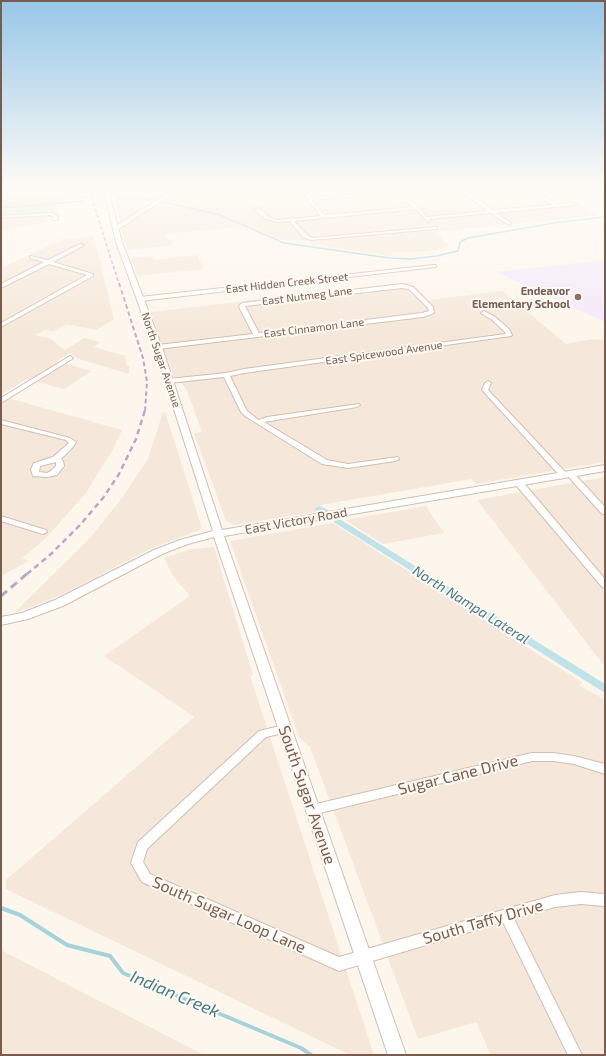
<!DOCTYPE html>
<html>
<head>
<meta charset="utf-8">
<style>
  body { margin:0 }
  #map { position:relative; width:606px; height:1056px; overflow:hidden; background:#fdf6ec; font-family:"Exo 2",sans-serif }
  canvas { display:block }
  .frame { position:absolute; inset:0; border:2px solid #7a5c4d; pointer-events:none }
</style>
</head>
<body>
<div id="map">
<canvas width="606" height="1056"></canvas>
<div class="frame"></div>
</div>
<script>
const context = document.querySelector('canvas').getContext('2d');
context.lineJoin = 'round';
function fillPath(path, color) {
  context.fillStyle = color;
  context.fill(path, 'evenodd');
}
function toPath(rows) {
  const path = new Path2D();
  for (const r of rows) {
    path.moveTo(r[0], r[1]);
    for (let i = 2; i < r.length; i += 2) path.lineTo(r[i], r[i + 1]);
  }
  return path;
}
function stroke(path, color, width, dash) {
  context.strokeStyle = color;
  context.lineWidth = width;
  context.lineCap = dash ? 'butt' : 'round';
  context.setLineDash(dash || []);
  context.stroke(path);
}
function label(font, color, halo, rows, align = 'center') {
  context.font = font + ' "Exo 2",sans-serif';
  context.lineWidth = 4;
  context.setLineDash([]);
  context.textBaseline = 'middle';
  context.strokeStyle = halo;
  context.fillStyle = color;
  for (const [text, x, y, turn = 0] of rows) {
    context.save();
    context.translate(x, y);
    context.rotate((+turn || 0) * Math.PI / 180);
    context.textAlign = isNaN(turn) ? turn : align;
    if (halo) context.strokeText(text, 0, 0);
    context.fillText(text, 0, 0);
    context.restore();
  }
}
const residential = toPath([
  [110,186,550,186,599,215,435,232,448,244,448,247,436,250,406,253,404,252,390,253,393,257,311,243,312,242,309,241,281,240,248,226,165,234,167,240,171,240,173,245,128,250,119,223,118,211],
  [46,215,49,216,51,219,39,224,1,231,1,218],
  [94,236,114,319,96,330,66,324,53,331,45,330,35,335,51,339,65,350,84,338,101,342,94,347,125,356,127,366,129,366,129,374,79,359,70,353,56,361,92,371,64,389,27,379,1,395,1,268,63,239],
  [197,255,204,269,137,276,131,258,153,256,155,260],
  [411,282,428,300,503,291,566,344,593,339,605,340,605,462,476,484,472,479,320,505,327,510,235,525,226,521,194,433,202,432,186,388,174,377,150,312],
  [1,396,122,430,112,451,86,493,45,539,22,558,29,561,1,576],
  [163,412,165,412,202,528,200,530,150,549,69,591,44,602,14,613,89,539,122,498,148,459],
  [605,477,605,667,477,500],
  [426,506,444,533,383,544,345,520],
  [333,523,583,683,579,685,605,700,605,1055,491,1055,476,1022,418,1039,310,747,299,737,230,541],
  [214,547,253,675,250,676,374,1055,350,1055,6,889,6,880,194,717,104,656,190,596,173,576,164,558,191,549],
  [1,950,204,1055,1,1055]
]);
const education = toPath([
  [605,260,605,322,496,272]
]);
const green = toPath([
  [1,186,78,186,81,199,56,201,58,213,1,216]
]);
const streamFar1 = toPath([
  [118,199,154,200],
  [164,202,220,215,284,243,389,258,411,259,436,256,458,251,460,242,468,238,554,223,605,217],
  [1,208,83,201]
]);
const stream = toPath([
  [1,908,20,915,67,945,110,956,123,973,301,1048,311,1055]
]);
const canal = toPath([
  [319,506,328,510,329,512,325,515,316,511,315,509,319,506],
  [338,518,605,684,605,693,335,523,334,521,338,518]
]);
const minor = toPath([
  [166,186,170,186,175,192,245,186,259,186,175,194,166,198,117,230,113,230,113,228,164,196,172,193,166,186],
  [312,186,316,186,316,189,310,198,357,194,359,195,357,196,312,200,325,215,413,207,399,194,400,192,418,207,427,217,488,211,454,186,458,186,493,210,552,205,521,186,526,186,557,204,574,203,576,204,574,205,496,213,511,223,511,224,509,225,491,213,429,219,430,221,428,222,416,209,294,221,307,235,312,238,436,227,438,228,436,229,311,240,303,237,290,221,276,222,265,219,255,209,259,208,269,217,276,220,321,216,305,197,312,189,312,186],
  [51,213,58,216,57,220,53,220,54,217,50,215,1,218,1,216,51,213],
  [80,244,84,245,53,262,93,274,93,276,1,327,1,323,87,275,49,264,1,288,1,284,44,262,30,258,30,256,48,260,80,244],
  [434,265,436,265,436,267,140,301,137,299,140,297,434,265],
  [402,284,413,287,433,307,434,313,423,317,158,349,155,347,158,345,253,334,240,309,239,306,242,303,402,284],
  [402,288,409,289,428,308,429,311,422,313,259,333,245,306,402,288],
  [484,311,495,317,509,329,512,335,511,336,244,373,230,376,247,411,259,420,267,417,359,404,360,405,357,407,264,422,327,460,348,464,398,457,399,459,395,461,348,468,322,464,245,416,241,412,224,377,169,383,166,381,169,379,226,373,244,369,506,334,504,331,491,319,482,314,481,313,484,311],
  [70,356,73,358,72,359,1,403,1,398,70,356],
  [488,381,491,383,488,390,567,474,570,472,573,472,605,507,605,514,602,514,567,475,564,477,561,477,483,391,482,390,485,383,488,381],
  [1,420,70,438,76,442,73,447,61,459,63,461,64,466,57,475,48,477,33,476,31,469,34,463,53,457,69,443,66,440,1,424,1,420],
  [56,462,56,466,51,471,47,473,39,472,40,466,56,462],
  [516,481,522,481,605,579,605,588,602,587,516,485,515,483,516,481],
  [1,516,46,530,47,532,43,534,1,521,1,516],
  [284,725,288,726,289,729,288,732,266,737,147,849,143,862,150,874,339,957,555,895,581,892,605,894,605,906,581,904,555,907,514,919,582,1055,568,1055,503,922,339,971,142,882,131,863,138,842,259,731,284,725],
  [532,753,553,753,574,756,605,764,605,774,574,764,553,761,532,761,312,815,308,813,306,810,308,807,312,805,532,753]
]);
const tertiary = toPath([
  [103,186,107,186,122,242,162,347,222,530,605,465,605,471,224,536,406,1055,388,1055,214,537,188,544,162,554,63,606,28,619,1,625,1,617,22,613,55,600,154,550,180,540,213,531,154,347,116,242,103,186]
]);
const railFar3 = toPath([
  [88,186,119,284]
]);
const railFar2 = toPath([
  [119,283,143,358,147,382,145,411]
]);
const railFar1 = toPath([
  [27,574,51,554,80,525,103,498,119,474,136,439,145,410]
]);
const rail = toPath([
  [1,596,28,573]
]);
const markers = [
  [578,297,4,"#8d6e63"]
];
const farStreetnames = [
  ["East Hidden Creek Street",287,283,-6],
  ["East Nutmeg Lane",307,296,-7],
  ["East Cinnamon Lane",314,328,-7],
  ["East Spicewood Avenue",384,353,-8],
  ["North Sugar Avenue",161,360,71]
];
const farEducationnames = [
  ["Endeavor",570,291],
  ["Elementary School",570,304]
];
const streetNames = [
  ["East Victory Road",296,521,-10]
];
const waterNames = [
  ["North Nampa Lateral",471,605,32]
];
const nearStreetnames = [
  ["Sugar Cane Drive",458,775,-14],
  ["South Sugar Avenue",307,795,71],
  ["South Sugar Loop Lane",229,915,24],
  ["South Taffy Drive",483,922,-16]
];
const nearWaternames = [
  ["Indian Creek",175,994,23]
];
fillPath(residential, '#f5e8da');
fillPath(education, '#f3e8fa');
fillPath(green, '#d8ecc9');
stroke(streamFar1, '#a5d3da', 1.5);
stroke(stream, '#a5d3da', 4);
fillPath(canal, '#bfe3e8');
stroke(minor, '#d1beb0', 2);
stroke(tertiary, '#d1beb0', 2);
fillPath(minor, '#fff');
fillPath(tertiary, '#fff');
stroke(railFar3, '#b9a8c9', 1.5, [3.5, 2.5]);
stroke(railFar2, '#b9a8c9', 2, [4.5, 3]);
stroke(railFar1, '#b9a8c9', 2.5, [5.5, 4]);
stroke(rail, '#b9a8c9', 3, [8, 5]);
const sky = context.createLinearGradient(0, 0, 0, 334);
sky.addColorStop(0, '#97c7e8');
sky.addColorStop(0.56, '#fefbf6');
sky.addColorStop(1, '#fefbf600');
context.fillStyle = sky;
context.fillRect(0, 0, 606, 334);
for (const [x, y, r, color] of markers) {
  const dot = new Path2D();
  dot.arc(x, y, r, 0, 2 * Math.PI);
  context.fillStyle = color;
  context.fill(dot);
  stroke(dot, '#fffaf3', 1.5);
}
label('11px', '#7a5c4d', '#fffaf3', farStreetnames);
label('bold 11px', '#785e54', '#fffaf3', farEducationnames, 'right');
label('13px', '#7a5c4d', '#fffaf3', streetNames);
label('italic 14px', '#437c86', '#fffaf3', waterNames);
label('16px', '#7a5c4d', '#fffaf3', nearStreetnames);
label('italic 17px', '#437c86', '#fffaf3', nearWaternames);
</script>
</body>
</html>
